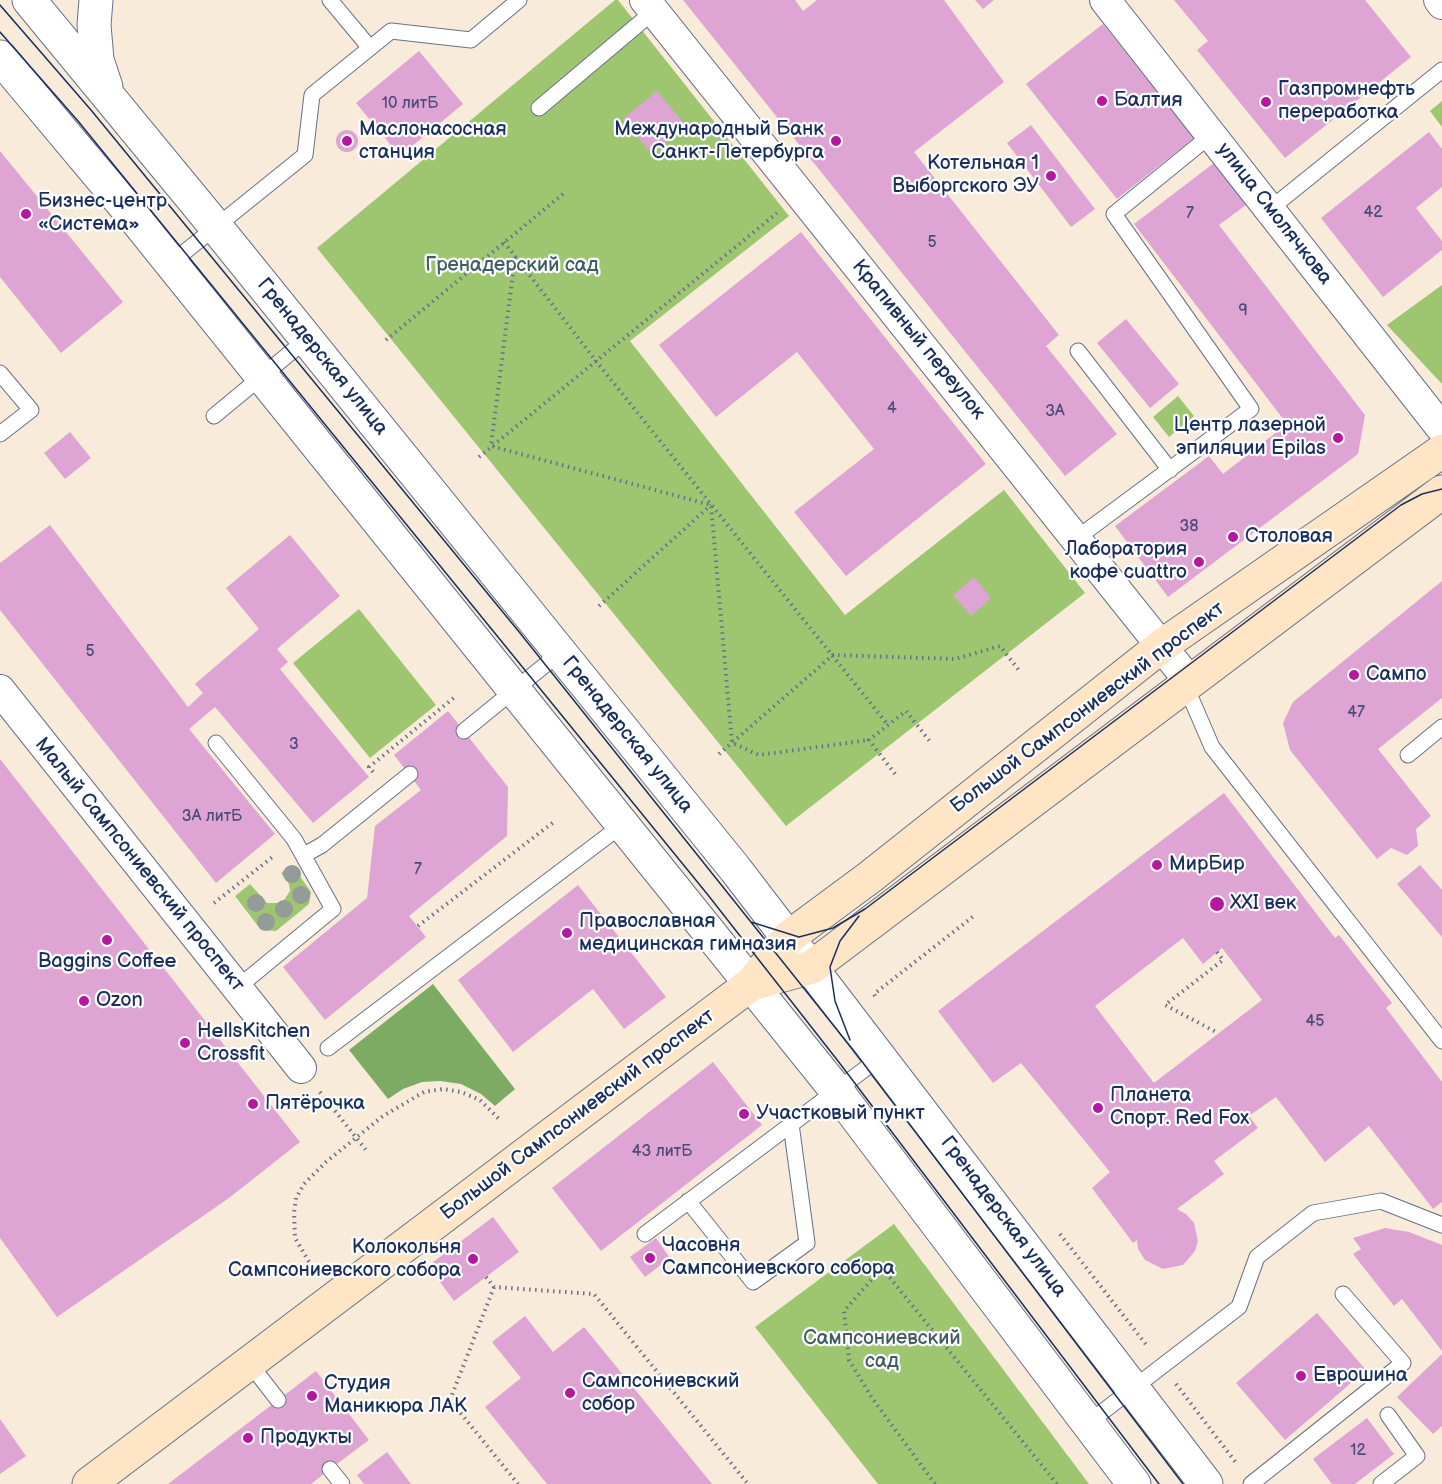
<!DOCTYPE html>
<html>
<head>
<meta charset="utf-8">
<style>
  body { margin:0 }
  canvas { display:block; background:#f8ebd9 }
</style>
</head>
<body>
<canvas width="1442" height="1484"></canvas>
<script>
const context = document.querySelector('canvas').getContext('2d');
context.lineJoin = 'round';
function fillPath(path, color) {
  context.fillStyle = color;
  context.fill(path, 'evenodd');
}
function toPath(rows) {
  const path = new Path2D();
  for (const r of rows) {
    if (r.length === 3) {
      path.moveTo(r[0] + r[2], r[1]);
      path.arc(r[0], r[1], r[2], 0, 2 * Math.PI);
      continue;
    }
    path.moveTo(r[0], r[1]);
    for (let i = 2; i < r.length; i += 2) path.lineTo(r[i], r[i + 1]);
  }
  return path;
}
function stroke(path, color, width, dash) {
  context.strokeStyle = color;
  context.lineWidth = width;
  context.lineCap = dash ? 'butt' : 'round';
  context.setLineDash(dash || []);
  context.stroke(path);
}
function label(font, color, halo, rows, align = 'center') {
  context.font = font + ' "Balsamiq Sans",sans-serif';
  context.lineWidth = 4.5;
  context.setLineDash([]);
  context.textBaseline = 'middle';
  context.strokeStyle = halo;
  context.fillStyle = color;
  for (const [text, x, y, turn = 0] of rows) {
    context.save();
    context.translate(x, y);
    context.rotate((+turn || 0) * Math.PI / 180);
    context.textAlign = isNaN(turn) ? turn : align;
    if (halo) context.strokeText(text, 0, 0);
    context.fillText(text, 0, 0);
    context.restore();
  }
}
const green = toPath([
  [615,0,618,0,789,216,630,341,845,615,1004,490,1085,593,786,826,317,248],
  [1442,101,1442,127,1430,111],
  [1442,285,1442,384,1387,325],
  [1178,396,1194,416,1169,437,1153,417],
  [359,609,436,705,370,758,293,663],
  [292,865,311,892,309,904,276,931,261,930,235,896,250,884,267,903,282,903,290,891,289,884,281,873],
  [894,1224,1089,1484,878,1484,755,1327]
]);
const forest = toPath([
  [433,984,515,1089,495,1106,481,1094,461,1084,440,1081,422,1082,403,1089,388,1099,349,1050]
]);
const building = toPath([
  [683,0,795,0,803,11,817,0,944,0,1004,82,914,152,1059,335,1046,346,1117,434,1065,476],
  [975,0,994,0,983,9],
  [1174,0,1365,0,1411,57,1285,158,1197,50,1208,41],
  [1103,24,1194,138,1117,199,1026,84],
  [419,51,463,104,400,156,356,103],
  [657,91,686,126,652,154,623,119],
  [1031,125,1095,209,1071,227,1007,143],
  [347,141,11],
  [1429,132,1442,149,1442,187,1416,208,1442,241,1442,250,1383,297,1321,218],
  [0,151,123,302,61,353,0,277],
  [1214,163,1246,205,1219,225,1365,415,1358,454,1168,597,1115,526,1209,456,1223,474,1287,424,1134,224],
  [801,232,986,464,846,576,794,512,874,449,797,352,716,417,659,345],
  [1126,319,1179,384,1150,408,1097,343],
  [70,432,91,458,65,479,44,453],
  [50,525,188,707,203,693,195,684,259,629,226,588,290,535,340,596,277,649,288,662,280,669,369,777,313,823,215,707,189,729,275,834,216,883,0,610,0,563],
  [974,577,991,598,971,616,953,595],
  [1442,581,1442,698,1378,749,1431,816,1416,829,1418,846,1407,855,1391,848,1377,859,1290,750,1283,723,1293,702],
  [448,711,508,787,507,836,409,916,426,937,325,1020,283,967,367,898,375,826,421,790,394,755],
  [0,759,300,1142,229,1198,57,1317,0,1238],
  [1224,793,1335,938,1339,935,1392,1003,1386,1008,1442,1082,1442,1202,1433,1209,1369,1126,1325,1162,1276,1097,1249,1116,1258,1128,1214,1161,1224,1174,1177,1209,1186,1214,1194,1223,1198,1241,1195,1251,1183,1265,1163,1269,1145,1260,1138,1249,1137,1240,1133,1243,1092,1188,1110,1172,1021,1063,993,1083,938,1011],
  [1183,938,1203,964,1222,948,1262,1000,1154,1083,1095,1006],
  [1420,865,1442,890,1442,937,1397,884],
  [578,885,666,997,624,1029,593,989,513,1052,458,980],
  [713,1062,762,1125,601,1251,552,1188],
  [493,1217,519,1252,454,1301,428,1266],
  [1385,1228,1409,1232,1442,1245,1442,1351,1402,1299,1394,1306,1353,1254,1361,1249,1353,1238],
  [656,1238,670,1258,645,1277,630,1257],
  [1317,1313,1366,1370,1285,1440,1236,1383],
  [525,1316,553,1352,584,1327,712,1484,547,1484,485,1407,521,1378,492,1342],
  [1442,1354,1442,1426,1433,1434,1397,1397],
  [316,1371,369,1440,330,1469,311,1484,168,1484],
  [1367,1418,1394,1454,1355,1484,1332,1484,1313,1459],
  [0,1419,26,1456,0,1474],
  [387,1452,411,1484,364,1484,357,1475]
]);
const path = toPath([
  [504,242,596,361,888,725],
  [515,257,491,446,711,505,732,743,759,755,869,740],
  [386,340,563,194],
  [479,457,777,213],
  [599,606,711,505],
  [719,754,833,655,955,659,1000,646,1021,673],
  [373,772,369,767,456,696],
  [895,774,869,740,906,711,932,744],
  [214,903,275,855],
  [418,926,555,821],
  [1217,952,1223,960,1165,1005,1218,1033],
  [875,996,874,994,975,915],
  [320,1092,366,1150],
  [1060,1234,1148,1347],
  [315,1272,295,1238,294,1213,296,1198,304,1184,326,1162,383,1116,424,1092,443,1089,461,1092,480,1100,501,1121],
  [486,1277,494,1287,594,1294,748,1484],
  [494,1287,450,1400,518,1484],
  [1176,1384,1237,1464],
  [935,1484,872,1398,849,1360,844,1311,882,1268,1057,1484]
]);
const service = toPath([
  [330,0,370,48],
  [539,108,654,11],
  [1270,209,1442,70],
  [171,263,305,155,312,95,391,31,471,40,519,0],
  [1078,351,1170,470],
  [0,373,31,410,0,434],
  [214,416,307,339],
  [1077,538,1251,409,1114,214,1211,135],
  [1190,682,1190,696,1212,747,1442,1041],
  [464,731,561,652],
  [216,743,294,839,333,909,237,988],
  [1408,755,1442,727],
  [304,855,322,845,410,774],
  [328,1048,622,825],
  [688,1201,753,1282,807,1243,791,1124],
  [645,1234,881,1057],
  [250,1364,278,1400],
  [1088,1423,1239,1307,1257,1257,1313,1213,1381,1201,1442,1225],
  [330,1469,342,1484],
  [1251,1484,1403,1363,1343,1294],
  [1381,1484,1417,1456,1388,1415]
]);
const minor = toPath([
  [645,0,1190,682],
  [1105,0,1442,429],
  [1439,0,1442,4],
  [0,690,301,1068]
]);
const tertiary = toPath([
  [29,0,216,227,736,870,1206,1484],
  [96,0,94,25,97,60,106,87],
  [0,57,129,211,836,1090,1134,1484]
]);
const secondary = toPath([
  [751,984,812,967,1442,492],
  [89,1484,751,984,789,937,870,877,1163,645,1442,451]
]);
const tram = toPath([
  [0,5,91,110,520,633,854,1051,1183,1484],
  [0,32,78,121,708,895,838,1061,1159,1484],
  [751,922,799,937,833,928,865,909,1401,505,1422,494,1442,489],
  [850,1040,835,1001,830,967,840,941,859,916]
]);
const trees = [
  [292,874],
  [301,895],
  [256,903],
  [284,909],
  [266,922]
];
const markers = [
  [1102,101,6,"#b5179e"],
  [1266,102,6,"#b5179e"],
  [347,141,6,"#b5179e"],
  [836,141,6,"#b5179e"],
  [1051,176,6,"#b5179e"],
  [26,214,6,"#b5179e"],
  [1338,438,6,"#b5179e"],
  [1233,537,6,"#b5179e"],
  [1199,562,6,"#b5179e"],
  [1354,675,6,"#b5179e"],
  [1157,865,6,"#b5179e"],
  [1217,904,8,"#b5179e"],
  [567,933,6,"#b5179e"],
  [107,940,6,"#b5179e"],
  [84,1001,6,"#b5179e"],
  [185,1043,6,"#b5179e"],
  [253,1104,6,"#b5179e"],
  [1098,1108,6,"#b5179e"],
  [744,1114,6,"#b5179e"],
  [650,1258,6,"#b5179e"],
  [473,1259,6,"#b5179e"],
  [1301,1376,6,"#b5179e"],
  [570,1393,6,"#b5179e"],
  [312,1396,6,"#b5179e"],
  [248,1438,6,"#b5179e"]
];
const numberNames = [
  ["10 литБ",410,104],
  ["42",1373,213],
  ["7",1190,214],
  ["5",932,243],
  ["9",1243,311],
  ["4",892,409],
  ["3А",1055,412],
  ["38",1189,527],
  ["5",90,652],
  ["47",1356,713],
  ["3",294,745],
  ["3А литБ",212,817],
  ["7",418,870],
  ["45",1315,1022],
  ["43 литБ",662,1152],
  ["12",1358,1451]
];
const poiNames = [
  ["Газпромнефть",1278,90],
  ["переработка",1278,113],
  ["Балтия",1114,101],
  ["Маслонасосная",359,130],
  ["станция",359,153],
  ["Международный Банк",824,130,"right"],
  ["Санкт-Петербурга",824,153,"right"],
  ["Котельная 1",1039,164,"right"],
  ["Выборгского ЭУ",1039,187,"right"],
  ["Бизнес-центр",38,202],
  ["«Система»",38,225],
  ["Центр лазерной",1326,426,"right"],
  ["эпиляции Epilas",1326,449,"right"],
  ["Столовая",1245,537],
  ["Лаборатория",1187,550,"right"],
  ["кофе cuattro",1187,573,"right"],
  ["Сампо",1366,675],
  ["МирБир",1169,865],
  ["XXI век",1230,904],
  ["Православная",579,922],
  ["медицинская гимназия",579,945],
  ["Baggins Coffee",107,962,"center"],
  ["Ozon",96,1001],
  ["HellsKitchen",197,1032],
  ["Crossfit",197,1055],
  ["Планета",1110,1096],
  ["Спорт. Red Fox",1110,1119],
  ["Пятёрочка",265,1104],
  ["Участковый пункт",756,1114],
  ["Часовня",662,1246],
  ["Сампсониевского собора",662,1269],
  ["Колокольня",461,1248,"right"],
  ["Сампсониевского собора",461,1271,"right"],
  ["Еврошина",1313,1376],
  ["Сампсониевский",582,1382],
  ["собор",582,1405],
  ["Студия",324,1384],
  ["Маникюра ЛАК",324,1407],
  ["Продукты",260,1438]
];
const streetNames = [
  ["улица Смолячкова",1274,214,52],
  ["Крапивный переулок",918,340,51],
  ["Гренадерская улица",322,357,51],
  ["Большой Сампсониевский проспект",1088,708,-37],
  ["Гренадерская улица",627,735,51],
  ["Малый Сампсониевский проспект",139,865,51],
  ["Большой Сампсониевский проспект",578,1115,-37],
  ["Гренадерская улица",1003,1217,53]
];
const parkNames = [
  ["Гренадерский сад",512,266],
  ["Сампсониевский",882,1339],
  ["сад",882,1362]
];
fillPath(green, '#9ec671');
fillPath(forest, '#7eab63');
fillPath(building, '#dea4d3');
stroke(service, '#687189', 17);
stroke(minor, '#687189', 32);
stroke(tertiary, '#687189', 35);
stroke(secondary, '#687189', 35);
stroke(path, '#687189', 4, [1.5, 4.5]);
stroke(service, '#fff', 15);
stroke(minor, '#fff', 30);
stroke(tertiary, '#fff', 33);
stroke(secondary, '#fde5c5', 33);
stroke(tram, '#1b2f5e', 1.5);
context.fillStyle = '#949c99';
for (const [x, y] of trees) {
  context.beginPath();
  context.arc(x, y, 9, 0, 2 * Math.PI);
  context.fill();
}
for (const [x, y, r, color] of markers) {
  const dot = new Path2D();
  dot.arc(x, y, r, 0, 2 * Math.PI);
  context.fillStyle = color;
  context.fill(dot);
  stroke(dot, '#fff', 2);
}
label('16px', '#4c4c7b', null, numberNames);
label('20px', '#1b2f5e', '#fff', poiNames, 'left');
label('20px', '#1b2f5e', '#fff', streetNames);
label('20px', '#425c64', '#fff', parkNames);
</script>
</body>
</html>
